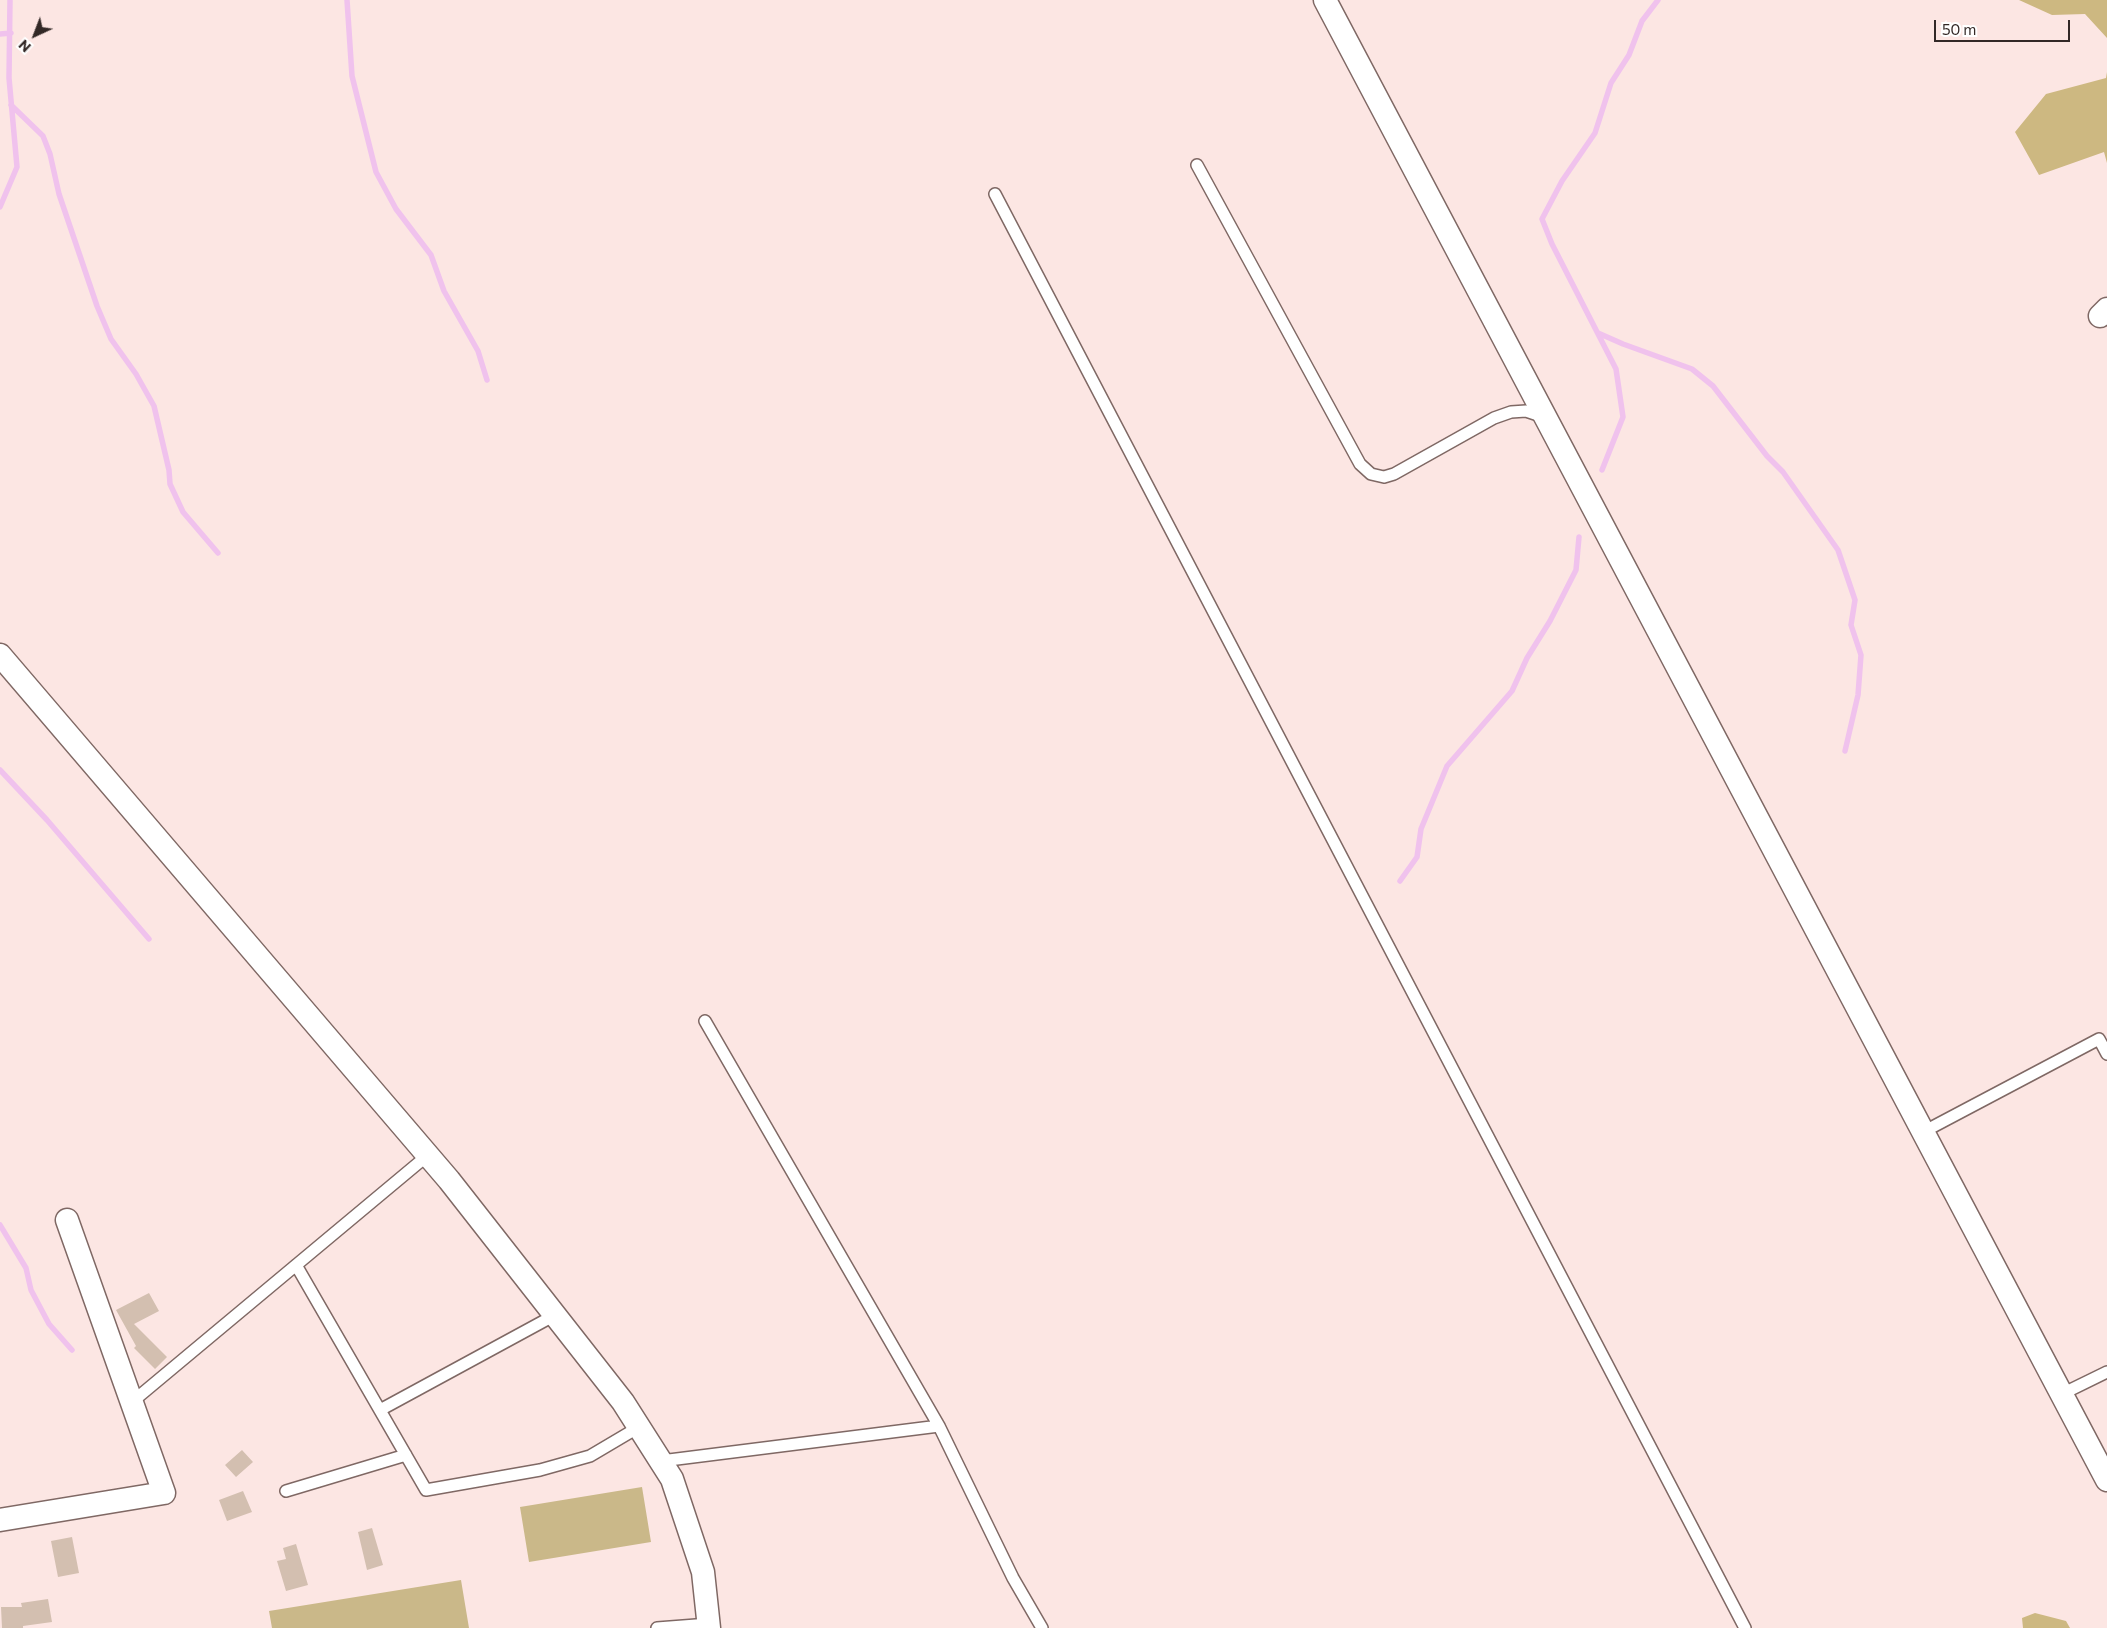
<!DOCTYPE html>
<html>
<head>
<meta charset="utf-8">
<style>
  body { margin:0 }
  #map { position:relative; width:2107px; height:1628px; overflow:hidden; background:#fce6e3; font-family:Commissioner,sans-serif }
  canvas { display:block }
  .north { position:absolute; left:10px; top:10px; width:50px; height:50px; -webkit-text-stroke:4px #fff; paint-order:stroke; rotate:223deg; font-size:14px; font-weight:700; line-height:20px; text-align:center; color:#322826 }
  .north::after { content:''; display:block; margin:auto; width:18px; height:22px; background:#322826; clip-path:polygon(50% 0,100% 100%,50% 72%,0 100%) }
  .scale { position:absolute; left:1934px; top:20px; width:136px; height:22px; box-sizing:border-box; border:2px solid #322826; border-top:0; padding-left:6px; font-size:15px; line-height:18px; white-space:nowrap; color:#322826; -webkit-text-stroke:4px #fff; paint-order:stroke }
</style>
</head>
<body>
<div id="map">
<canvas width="2107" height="1628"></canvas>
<div class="north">N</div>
<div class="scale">50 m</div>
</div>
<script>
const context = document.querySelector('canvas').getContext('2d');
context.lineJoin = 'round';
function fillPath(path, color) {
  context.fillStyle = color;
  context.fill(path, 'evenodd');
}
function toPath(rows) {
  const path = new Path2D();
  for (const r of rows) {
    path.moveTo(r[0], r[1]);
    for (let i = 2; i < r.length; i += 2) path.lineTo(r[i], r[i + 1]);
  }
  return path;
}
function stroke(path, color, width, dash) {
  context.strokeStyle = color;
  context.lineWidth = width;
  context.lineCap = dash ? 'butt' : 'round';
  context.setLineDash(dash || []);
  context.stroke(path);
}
const green = toPath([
  [642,1487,651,1542,529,1562,520,1507],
  [461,1580,469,1628,272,1628,269,1611]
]);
const forest = toPath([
  [2019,0,2107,0,2107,38,2085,14,2052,15],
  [2107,72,2107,163,2104,152,2039,175,2015,132,2046,94,2106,78],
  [2035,1613,2066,1621,2070,1628,2023,1628,2022,1618]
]);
const stream = toPath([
  [347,0,352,76,376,172,396,209,431,255,444,291,478,351,487,380],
  [0,34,11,33],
  [11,105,43,136,50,154,59,194,97,306,111,339,136,374,154,406,169,470,170,484,183,512,218,553],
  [0,207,17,167,9,78,10,0],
  [1598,333,1623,344,1692,369,1713,386,1767,456,1783,472,1838,550,1855,600,1851,625,1861,655,1858,695,1845,751],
  [1602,470,1623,417,1616,369,1552,244,1542,219,1562,181,1595,133,1611,83,1629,55,1642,21,1658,0],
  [0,770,47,820,149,939],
  [1400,881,1417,857,1421,829,1447,766,1512,691,1527,658,1550,621,1576,570,1579,537],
  [0,1225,26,1268,31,1290,49,1324,72,1350]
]);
const building = toPath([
  [149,1293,159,1311,134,1324,167,1357,155,1369,134,1348,136,1346,116,1310],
  [242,1450,253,1462,236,1477,225,1465],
  [243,1491,252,1512,227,1521,219,1500],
  [372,1528,383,1565,367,1570,358,1532],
  [72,1537,79,1573,58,1577,51,1541],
  [296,1544,308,1585,286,1591,277,1561,286,1559,283,1548],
  [48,1599,52,1622,23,1626,23,1628,2,1628,1,1607,22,1607,21,1603]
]);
const lane = toPath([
  [1197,165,1360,464,1371,474,1384,477,1394,474,1494,418,1511,412,1526,411,1544,417],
  [995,194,1745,1628],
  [705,1021,939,1426,1013,1578,1042,1628],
  [1923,1132,2099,1039,2107,1054],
  [296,1265,426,1490,540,1470,590,1456,639,1427],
  [2062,1394,2107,1372],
  [132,1402,428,1155],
  [380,1410,555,1315],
  [661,1461,939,1426],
  [286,1491,406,1455],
  [657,1628,709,1624]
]);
const street = toPath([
  [1325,0,2107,1480],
  [2100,316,2107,309],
  [0,655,449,1180,623,1402,672,1479,703,1572,709,1628],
  [0,1520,164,1493,67,1220]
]);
fillPath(green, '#cab889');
fillPath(forest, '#cdb881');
stroke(stream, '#f0c2ed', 5.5);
fillPath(building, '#d3bfb0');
stroke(lane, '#7f6864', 14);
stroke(street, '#7f6864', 25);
stroke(lane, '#fff', 11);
stroke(street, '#fff', 22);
</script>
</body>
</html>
